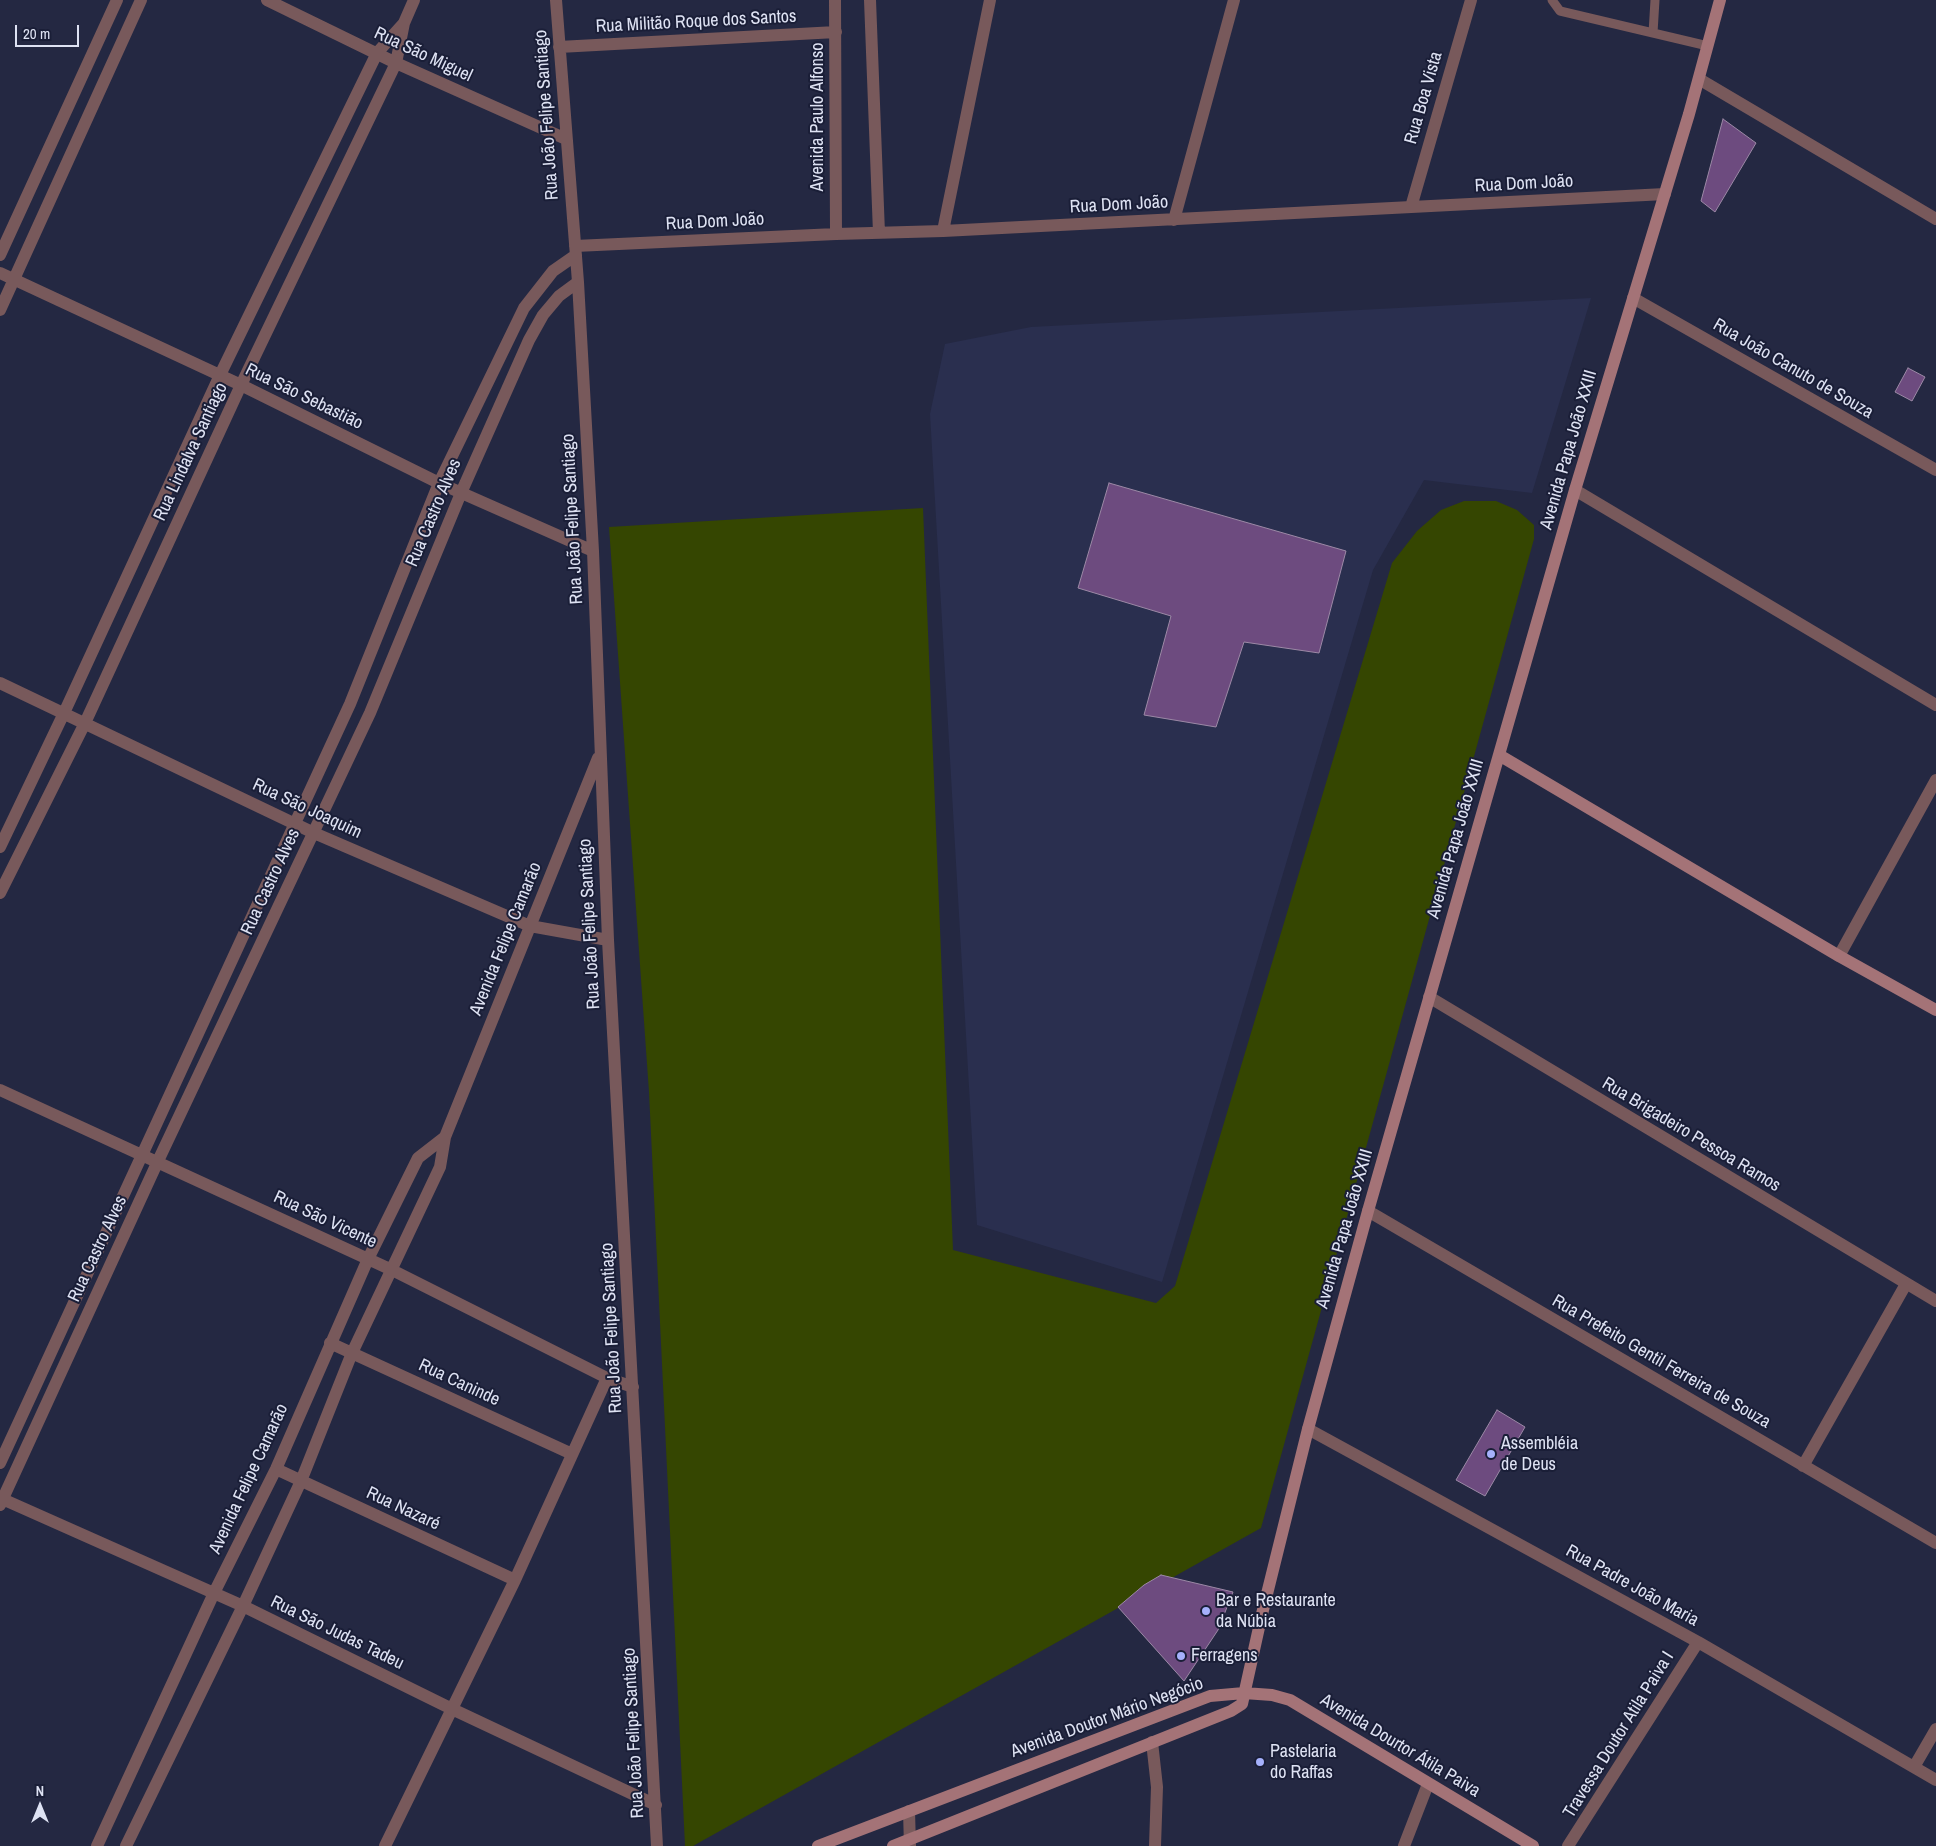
<!DOCTYPE html>
<html>
<head>
<meta charset="utf-8">
<style>
  body { margin:0 }
  #map { position:relative; width:1936px; height:1846px; overflow:hidden; background:#242842; font-family:"Archivo Narrow",sans-serif }
  canvas { display:block }
  .north { position:absolute; left:15px; top:1781px; width:50px; height:50px; -webkit-text-stroke:4px #1a1e37; paint-order:stroke; rotate:0deg; font-size:14px; font-weight:700; line-height:20px; text-align:center; color:#dee2f3 }
  .north::after { content:''; display:block; margin:auto; width:18px; height:22px; background:#dee2f3; clip-path:polygon(50% 0,100% 100%,50% 72%,0 100%) }
  .scale { position:absolute; left:15px; top:25px; width:64px; height:22px; box-sizing:border-box; border:2px solid #dee2f3; border-top:0; padding-left:6px; font-size:15px; line-height:18px; white-space:nowrap; color:#dee2f3; -webkit-text-stroke:4px #1a1e37; paint-order:stroke }
</style>
</head>
<body>
<div id="map">
<canvas width="1936" height="1846"></canvas>
<div class="north">N</div>
<div class="scale">20 m</div>
</div>
<script>
const context = document.querySelector('canvas').getContext('2d');
context.lineJoin = 'round';
function fillPath(path, color) {
  context.fillStyle = color;
  context.fill(path, 'evenodd');
}
function toPath(rows) {
  const path = new Path2D();
  for (const r of rows) {
    path.moveTo(r[0], r[1]);
    for (let i = 2; i < r.length; i += 2) path.lineTo(r[i], r[i + 1]);
  }
  return path;
}
function stroke(path, color, width, dash) {
  context.strokeStyle = color;
  context.lineWidth = width;
  context.lineCap = dash ? 'butt' : 'round';
  context.setLineDash(dash || []);
  context.stroke(path);
}
function label(font, color, halo, rows, align = 'center') {
  context.font = font + ' "Archivo Narrow",sans-serif';
  context.lineWidth = 4;
  context.setLineDash([]);
  context.textBaseline = 'middle';
  context.strokeStyle = halo;
  context.fillStyle = color;
  for (const [text, x, y, turn = 0] of rows) {
    context.save();
    context.translate(x, y);
    context.rotate((+turn || 0) * Math.PI / 180);
    context.textAlign = isNaN(turn) ? turn : align;
    if (halo) context.strokeText(text, 0, 0);
    context.fillText(text, 0, 0);
    context.restore();
  }
}
const built = toPath([
  [1591,298,1532,493,1424,480,1373,570,1162,1282,977,1225,930,414,945,344,1031,327]
]);
const green = toPath([
  [1464,501,1496,501,1517,510,1534,525,1534,539,1261,1528,693,1846,685,1846,649,1092,609,527,923,508,953,1250,1156,1303,1175,1286,1392,563,1417,531,1441,510]
]);
const building = toPath([
  [1723,119,1756,143,1715,212,1701,201,1723,119],
  [1908,368,1925,377,1912,401,1895,392,1908,368],
  [1109,483,1346,551,1319,653,1244,642,1216,727,1144,715,1171,616,1078,588,1109,483],
  [1497,1410,1525,1427,1485,1496,1456,1480,1497,1410],
  [1161,1575,1233,1592,1218,1630,1184,1681,1118,1607,1144,1585,1161,1575]
]);
const lane = toPath([
  [1552,0,1560,11,1708,46],
  [1653,33,1655,0]
]);
const street = toPath([
  [267,0,396,63,566,139],
  [556,0,578,282,593,551,608,940,657,1846],
  [835,0,836,234],
  [870,0,879,233],
  [559,47,836,32],
  [1699,79,1936,219],
  [1411,207,1471,0],
  [1174,220,1234,0],
  [943,231,990,0],
  [575,246,836,234,943,231,1665,194],
  [0,255,117,0],
  [0,273,241,385,439,483,593,551],
  [1633,298,1936,470],
  [0,310,141,0],
  [1575,490,1936,705],
  [0,683,314,833,530,926,608,940],
  [0,847,64,713,220,375,377,53,404,23],
  [0,893,85,723,241,385,396,63,404,23,414,0],
  [1839,956,1936,780],
  [1429,997,1936,1301],
  [0,1090,392,1270,607,1378,633,1387],
  [1368,1211,1936,1543],
  [330,1343,572,1454],
  [1308,1429,1698,1642,1936,1780],
  [0,1463,350,704,439,483,524,308,553,271,576,255],
  [1803,1466,1906,1284],
  [276,1469,515,1580],
  [0,1498,243,1606,452,1709,656,1805],
  [0,1505,158,1161,370,713,461,493,529,340,543,315,559,296,578,282],
  [1152,1742,1157,1787,1155,1846],
  [1914,1767,1936,1729],
  [909,1811,910,1846],
  [97,1846,214,1593,276,1469,368,1259,418,1158,445,1137],
  [126,1846,243,1606,301,1481,352,1353,440,1167,445,1137,598,758],
  [385,1846,515,1580,607,1378],
  [1404,1846,1428,1784],
  [1568,1846,1698,1642]
]);
const secondary = toPath([
  [1499,755,1839,956,1936,1010],
  [818,1846,1210,1696,1244,1693,1272,1695,1290,1700,1533,1846],
  [893,1846,1231,1711,1242,1704,1262,1614,1308,1429,1368,1211,1575,490,1689,114,1720,0]
]);
const markers = [
  [1491,1454,5,"#a6b1fc"],
  [1206,1611,5,"#a6b1fc"],
  [1181,1656,5,"#a6b1fc"],
  [1260,1762,5,"#a6b1fc"]
];
const streetNames = [
  ["Rua Militão Roque dos Santos",696,22,-3],
  ["Rua São Miguel",423,55,25],
  ["Rua Boa Vista",1424,98,-74],
  ["Rua João Felipe Santiago",547,115,-94],
  ["Avenida Paulo Alfonso",818,117,-90],
  ["Rua Dom João",1524,184,-3],
  ["Rua Dom João",1119,205,-3],
  ["Rua Dom João",715,222,-3],
  ["Rua João Canuto de Souza",1793,369,30],
  ["Rua São Sebastião",304,397,26],
  ["Avenida Papa João XXIII",1569,450,-74],
  ["Rua Lindalva Santiago",191,452,-65],
  ["Rua Castro Alves",434,513,-67],
  ["Rua João Felipe Santiago",573,519,-93],
  ["Rua São Joaquim",307,809,25],
  ["Avenida Papa João XXIII",1456,839,-74],
  ["Rua Castro Alves",271,882,-65],
  ["Rua João Felipe Santiago",590,924,-93],
  ["Avenida Felipe Camarão",506,939,-68],
  ["Rua Brigadeiro Pessoa Ramos",1691,1135,31],
  ["Rua São Vicente",325,1220,25],
  ["Avenida Papa João XXIII",1345,1229,-74],
  ["Rua Castro Alves",98,1249,-65],
  ["Rua João Felipe Santiago",612,1328,-93],
  ["Rua Prefeito Gentil Ferreira de Souza",1661,1362,30],
  ["Rua Caninde",459,1383,25],
  ["Avenida Felipe Camarão",249,1479,-65],
  ["Rua Nazaré",403,1509,25],
  ["Rua Padre João Maria",1632,1586,29],
  ["Rua São Judas Tadeu",337,1633,26],
  ["Avenida Doutor Mário Negócio",1107,1718,-20],
  ["Rua João Felipe Santiago",634,1733,-93],
  ["Travessa Doutor Atila Paiva I",1619,1735,-58],
  ["Avenida Dourtor Átila Paiva",1400,1746,31]
];
const poiNames = [
  ["Assembléia",1501,1444],
  ["de Deus",1501,1465],
  ["Bar e Restaurante",1216,1601],
  ["da Núbia",1216,1622],
  ["Ferragens",1191,1656],
  ["Pastelaria",1270,1752],
  ["do Raffas",1270,1773]
];
fillPath(built, '#2a2f4f');
fillPath(green, '#354601');
fillPath(building, '#6d4b7f');
stroke(building, '#9c89a6', 1);
stroke(lane, '#78595b', 9);
stroke(street, '#78595b', 12);
stroke(secondary, '#a47377', 12);
for (const [x, y, r, color] of markers) {
  const dot = new Path2D();
  dot.arc(x, y, r, 0, 2 * Math.PI);
  context.fillStyle = color;
  context.fill(dot);
  stroke(dot, '#1a1e37', 2);
}
label('18px', '#dee2f3', '#1a1e37', streetNames);
label('18px', '#dee2f3', '#1a1e37', poiNames, 'left');
</script>
</body>
</html>
